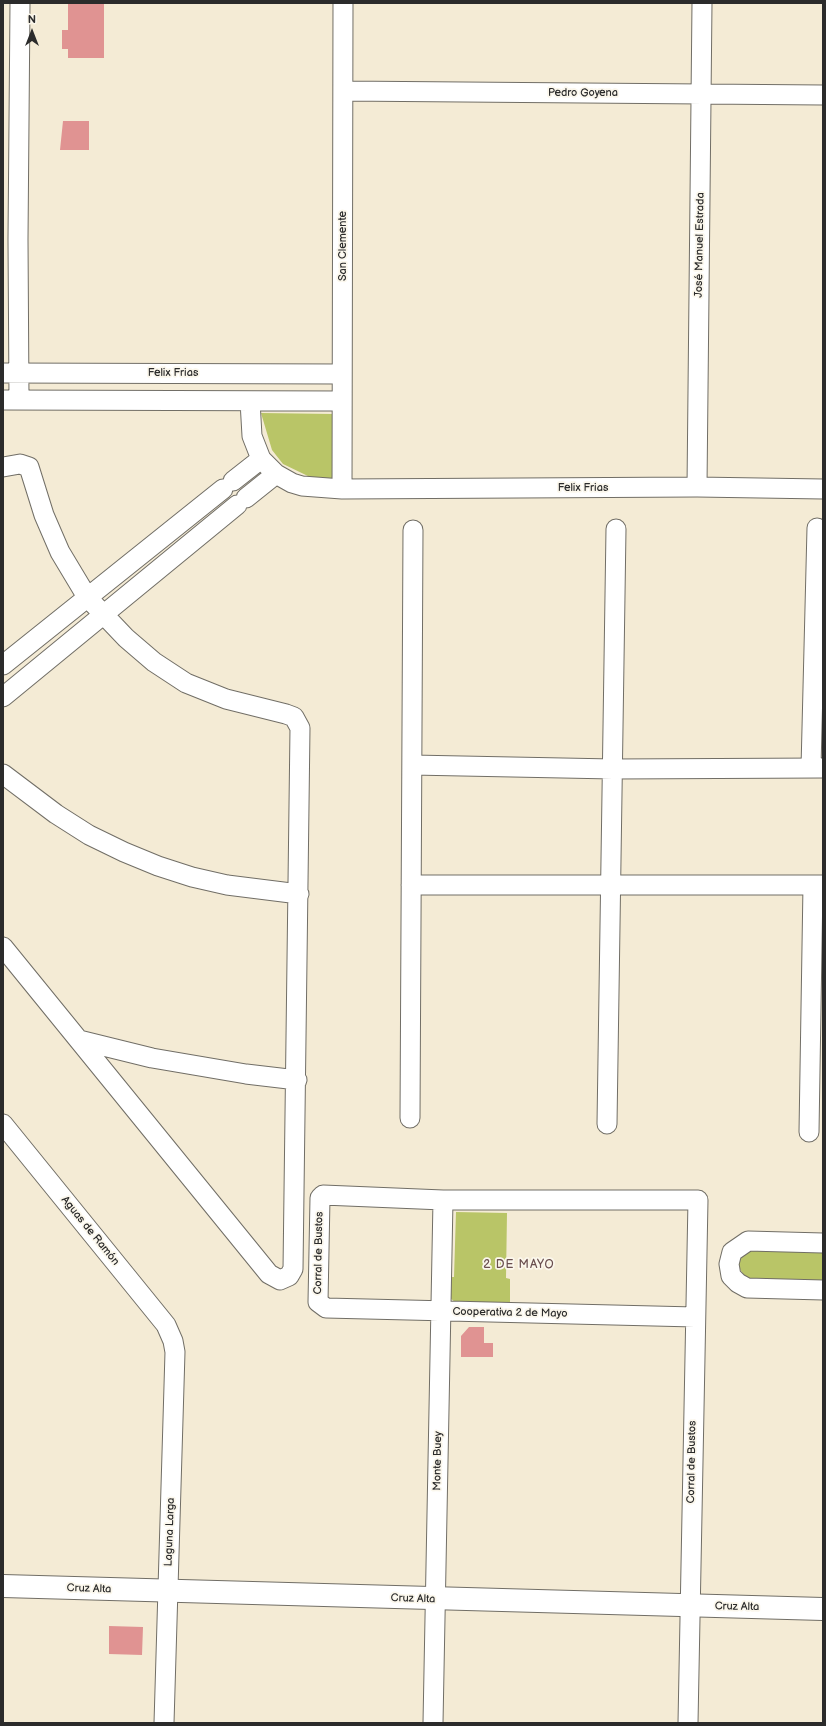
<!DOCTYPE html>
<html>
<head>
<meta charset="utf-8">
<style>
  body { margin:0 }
  #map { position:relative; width:826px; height:1726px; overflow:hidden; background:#f4ebd5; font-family:"Balsamiq Sans",sans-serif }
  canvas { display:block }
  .frame { position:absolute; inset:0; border:4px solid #2b2b2b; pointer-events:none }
  .north { position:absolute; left:12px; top:12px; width:40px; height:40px; -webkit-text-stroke:3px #fbf7ec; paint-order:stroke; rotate:0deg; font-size:11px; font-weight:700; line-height:16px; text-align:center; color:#2b2b2b }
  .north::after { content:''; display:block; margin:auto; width:14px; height:18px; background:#2b2b2b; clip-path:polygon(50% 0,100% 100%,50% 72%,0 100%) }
</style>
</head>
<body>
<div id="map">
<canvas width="826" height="1726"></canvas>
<div class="frame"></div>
<div class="north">N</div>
</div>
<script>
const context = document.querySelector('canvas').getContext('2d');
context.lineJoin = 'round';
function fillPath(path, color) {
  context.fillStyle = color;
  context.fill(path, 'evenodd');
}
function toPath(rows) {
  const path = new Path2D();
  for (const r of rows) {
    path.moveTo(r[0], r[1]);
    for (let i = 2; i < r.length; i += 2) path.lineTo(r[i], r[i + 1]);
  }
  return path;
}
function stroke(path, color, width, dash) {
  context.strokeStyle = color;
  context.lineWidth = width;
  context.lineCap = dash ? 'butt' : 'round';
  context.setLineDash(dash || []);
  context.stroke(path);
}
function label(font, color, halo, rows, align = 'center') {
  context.font = font + ' "Balsamiq Sans",sans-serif';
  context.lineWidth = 3.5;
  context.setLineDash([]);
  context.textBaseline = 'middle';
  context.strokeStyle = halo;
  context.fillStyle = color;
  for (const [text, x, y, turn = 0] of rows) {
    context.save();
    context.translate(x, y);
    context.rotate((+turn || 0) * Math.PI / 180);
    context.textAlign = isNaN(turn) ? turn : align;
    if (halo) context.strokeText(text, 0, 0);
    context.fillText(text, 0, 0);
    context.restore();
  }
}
const green = toPath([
  [261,413,333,414,334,481,310,477,283,464,272,450],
  [456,1212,507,1213,506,1278,510,1279,510,1305,456,1303,449,1297,448,1277,454,1277],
  [823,1247,823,1283,750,1279,745,1277,738,1266,742,1249]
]);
const building = toPath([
  [68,3,104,3,104,58,68,58,68,49,62,49,62,30,68,30],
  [63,121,89,121,89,150,60,150],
  [469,1327,484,1327,484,1343,493,1343,493,1357,461,1357,461,1336],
  [109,1626,143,1627,142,1655,109,1654]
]);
const minor = toPath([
  [343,91,823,95],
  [3,373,342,374],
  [3,400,342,401],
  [19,400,18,239,20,3],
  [250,401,252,436,261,459,276,474,292,483,302,486,342,489,697,487,823,489],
  [3,467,20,464,29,467,44,515,60,552,87,597,126,638,154,662,186,683,226,699,286,714,294,717,300,728,293,1269,289,1276,280,1280,269,1274,3,947],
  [233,481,261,459],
  [697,487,702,3],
  [342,489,343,3],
  [246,498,276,474],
  [3,665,223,489],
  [3,697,237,505],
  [412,765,613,769,823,768],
  [811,768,817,528],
  [3,774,56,814,89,835,124,852,158,866,192,877,227,885,299,894],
  [411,885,823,885],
  [79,1040,152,1058,246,1074,297,1080],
  [410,1118,413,530],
  [3,1124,166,1325,173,1341,175,1352,164,1723],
  [607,1124,616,529],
  [809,1132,813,885],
  [823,1243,748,1241,732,1252,729,1264,731,1276,738,1283,747,1288,823,1290],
  [433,1723,443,1200],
  [688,1723,698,1200,443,1200,323,1195,320,1198,318,1302,326,1308,695,1317]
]);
const major = toPath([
  [3,1586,823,1609]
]);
const streetNames = [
  ["Pedro Goyena",583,93],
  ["José Manuel Estrada",700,245,-89],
  ["San Clemente",343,246,-90],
  ["Felix Frias",173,373],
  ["Felix Frias",583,488],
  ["Aguas de Ramón",90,1231,51],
  ["Corral de Bustos",319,1253,-89],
  ["Cooperativa 2 de Mayo",510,1313,1],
  ["Monte Buey",438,1461,-89],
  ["Corral de Bustos",692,1462,-89],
  ["Laguna Larga",170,1532,-88],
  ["Cruz Alta",89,1589,2],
  ["Cruz Alta",413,1599,2],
  ["Cruz Alta",737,1607,1]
];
const neighbourhoodNames = [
  ["2 DE MAYO",519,1265]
];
fillPath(green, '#b9c567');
fillPath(building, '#e09392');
stroke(minor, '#716e66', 21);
stroke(major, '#716e66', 24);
stroke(minor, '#fff', 19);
stroke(major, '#fff', 22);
label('11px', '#2b2b2b', '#fbf7ec', streetNames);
context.letterSpacing = '1px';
label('12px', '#6a4f4f', '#fbf7ec', neighbourhoodNames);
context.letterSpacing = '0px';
</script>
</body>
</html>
